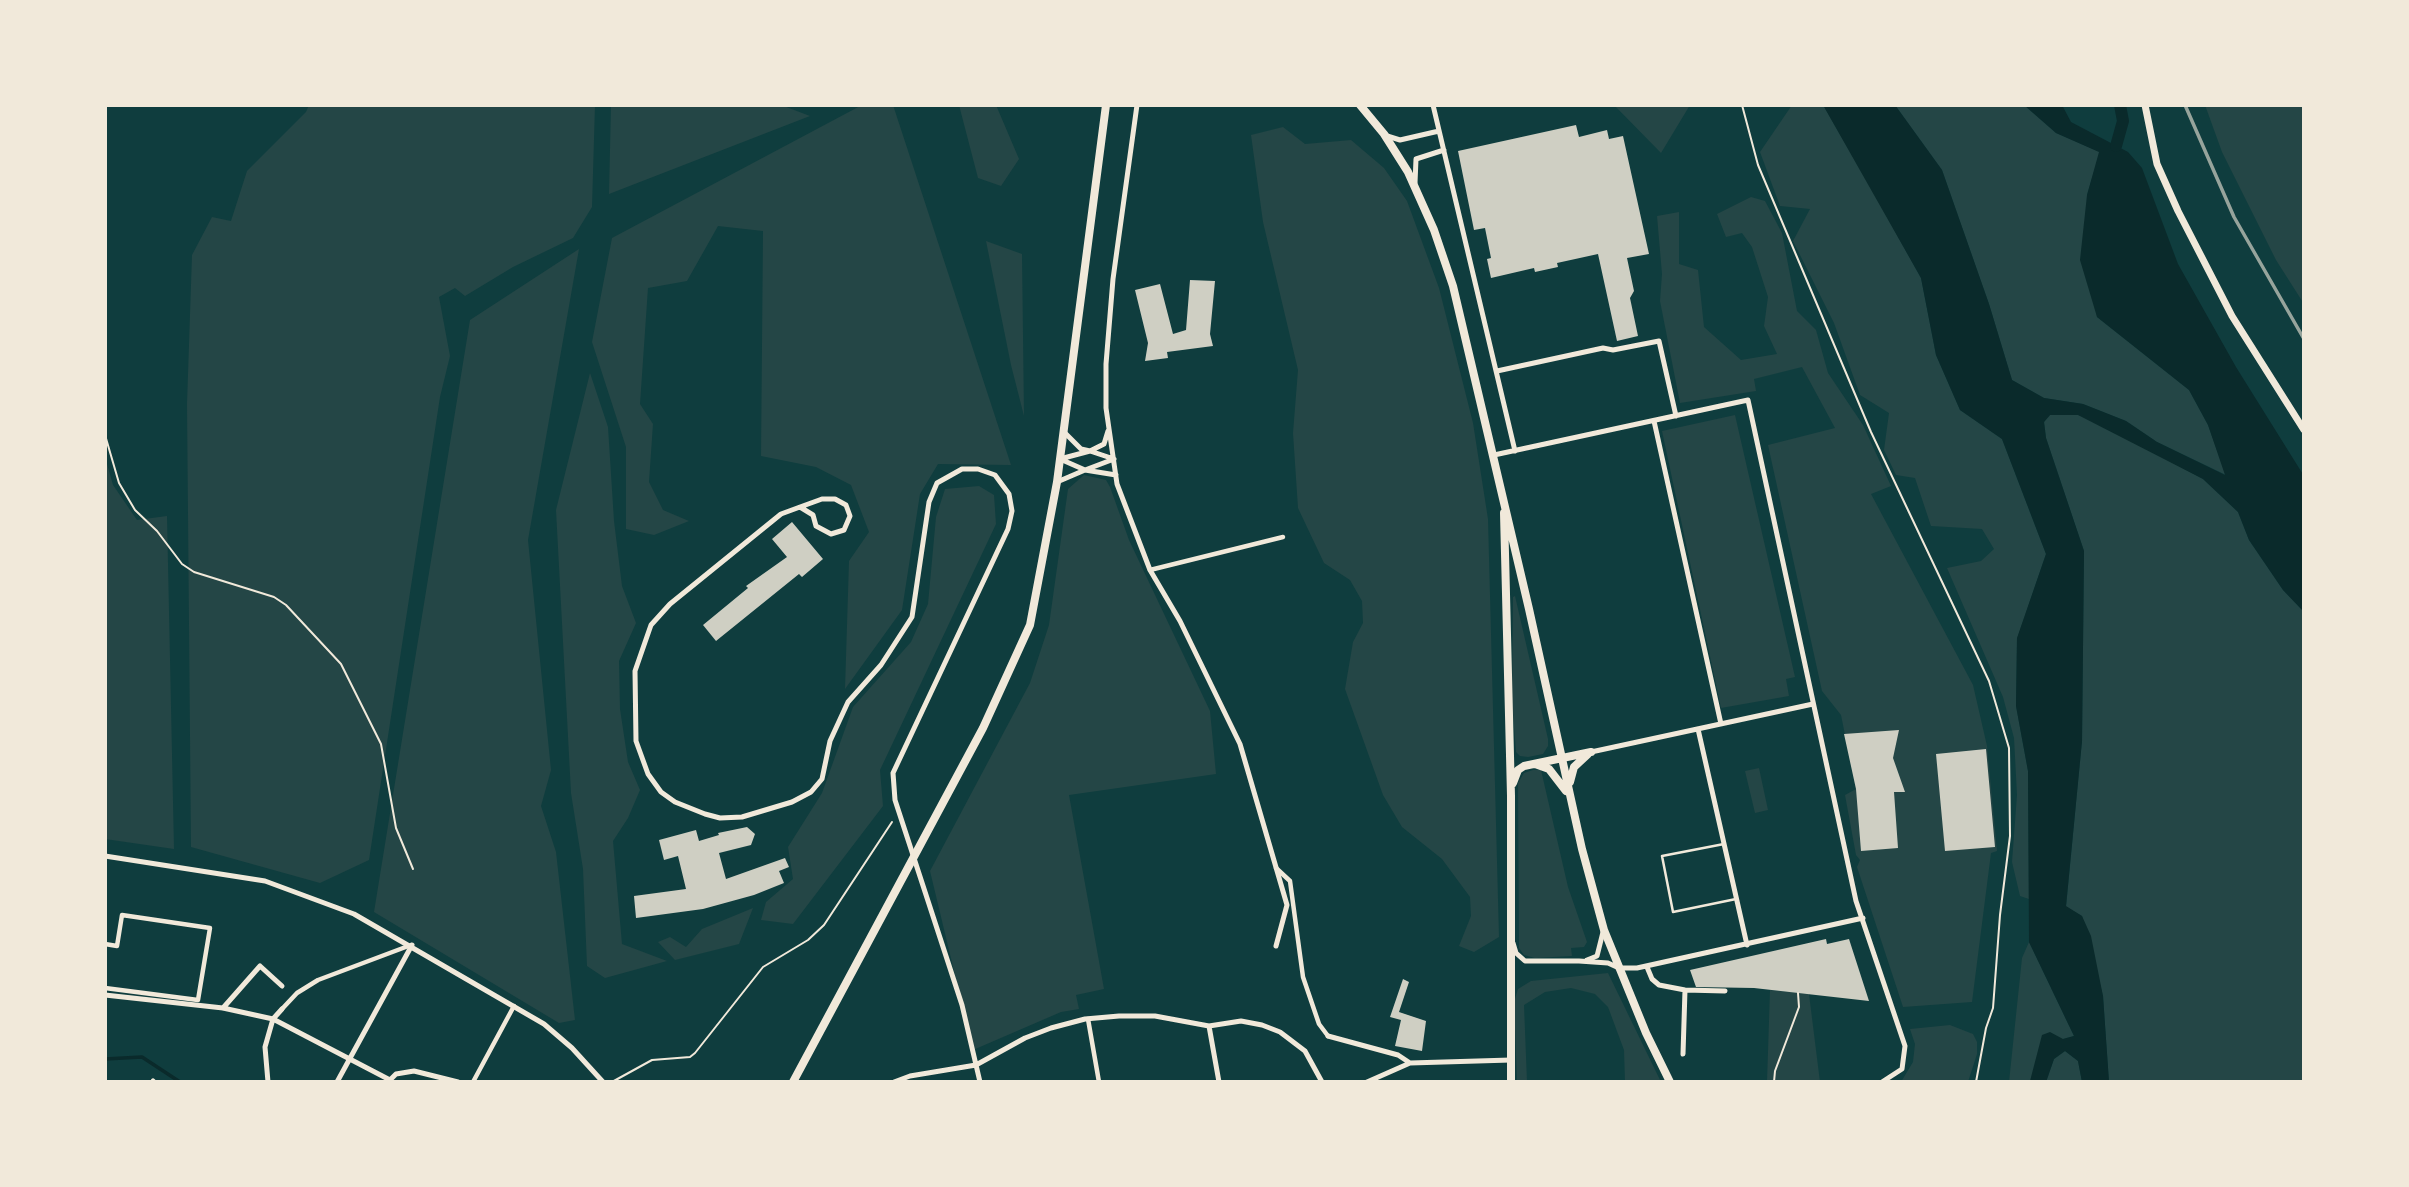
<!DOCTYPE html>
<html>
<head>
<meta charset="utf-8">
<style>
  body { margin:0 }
  #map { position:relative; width:2409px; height:1187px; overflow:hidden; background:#0f3d3e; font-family:Rubik,sans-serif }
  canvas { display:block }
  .frame { position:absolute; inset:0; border:107px solid #f1e9da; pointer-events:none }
</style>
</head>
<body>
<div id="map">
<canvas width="2409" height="1187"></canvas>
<div class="frame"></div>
</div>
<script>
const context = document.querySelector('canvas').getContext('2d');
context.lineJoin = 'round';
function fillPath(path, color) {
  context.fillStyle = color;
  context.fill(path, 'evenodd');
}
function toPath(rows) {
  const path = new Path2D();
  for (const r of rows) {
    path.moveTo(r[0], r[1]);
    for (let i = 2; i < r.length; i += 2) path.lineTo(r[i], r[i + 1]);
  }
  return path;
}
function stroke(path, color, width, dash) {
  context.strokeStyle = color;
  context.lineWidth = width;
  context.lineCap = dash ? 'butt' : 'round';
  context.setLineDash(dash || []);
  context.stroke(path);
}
const green = toPath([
  [309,105,595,105,592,207,573,238,513,267,465,296,455,288,439,297,450,356,440,397,369,860,320,883,191,847,187,404,192,255,212,217,231,221,247,171,306,112],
  [611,105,781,105,810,116,609,194],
  [862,105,893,105,1011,465,938,464,920,494,902,610,845,689,849,561,869,532,851,485,816,467,761,456,763,231,718,226,687,281,648,288,640,404,653,424,649,482,663,510,689,521,654,535,626,529,626,447,592,342,612,238],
  [959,105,996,105,1019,159,1001,186,978,178],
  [1614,105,1690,105,1661,153],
  [1792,105,1823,105,1865,177,1921,278,1936,355,1960,410,2002,439,2046,554,2017,639,2016,706,2028,771,2029,899,2020,896,2012,862,2017,795,2014,738,2003,697,1947,568,1981,561,1994,549,1982,529,1931,526,1915,478,1896,475,1884,450,1889,413,1860,395,1834,323,1793,241,1810,209,1780,206,1760,152],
  [1895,105,2024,105,2056,133,2100,152,2087,195,2097,317,2189,390,2208,425,2226,475,2157,442,2126,421,2083,404,2044,398,2012,380,1989,304,1942,170],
  [2205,105,2304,105,2304,304,2276,260,2222,152],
  [1283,127,1305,144,1351,140,1384,168,1407,201,1439,288,1473,423,1488,519,1499,937,1474,952,1459,946,1471,916,1470,897,1442,859,1402,827,1383,795,1345,689,1353,642,1363,623,1362,601,1350,580,1324,563,1298,508,1293,433,1298,370,1263,222,1251,135],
  [1751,197,1765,201,1782,233,1797,311,1816,330,1828,373,1863,425,1891,486,1871,494,1973,685,1987,746,1997,851,1991,853,1972,1002,1903,1007,1857,867,1860,860,1856,855,1845,795,1856,789,1841,715,1822,691,1768,445,1835,428,1802,367,1754,379,1756,391,1680,403,1660,301,1662,274,1657,216,1679,212,1679,264,1698,270,1704,327,1741,360,1777,354,1764,326,1768,297,1752,247,1742,233,1726,237,1717,214],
  [986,241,1022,254,1024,416,1011,365],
  [579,249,528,540,551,770,541,806,556,852,575,1020,559,1023,374,912,470,320],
  [590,373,608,427,614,521,622,586,636,623,619,661,620,709,628,762,640,790,628,818,613,841,622,944,667,961,605,978,587,966,583,869,571,793,556,510],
  [1735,415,1795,677,1786,679,1789,696,1721,708,1662,431],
  [2050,415,2078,415,2094,420,2203,479,2238,512,2249,540,2283,590,2304,612,2304,1082,2109,1082,2103,996,2082,916,2066,907,2082,741,2084,551,2046,438,2044,422],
  [105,457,113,485,137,520,167,516,174,849,105,839],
  [1084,475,1106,480,1110,487,1129,540,1210,711,1216,774,1069,795,1104,989,1076,995,1079,1009,1061,1012,973,1050,930,871,1030,683,1049,625,1068,489],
  [979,486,994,495,996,524,880,770,883,806,793,924,761,920,766,902,793,879,788,847,822,793,853,707,911,642,928,604,936,517,945,489],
  [1515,596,1548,739,1548,746,1543,754,1528,757,1520,756,1516,752,1512,701,1513,597],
  [1759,768,1768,810,1755,813,1745,771],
  [1533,770,1541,770,1568,887,1587,942,1584,947,1571,948,1572,956,1535,958,1524,955,1519,948,1518,783,1524,773],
  [753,908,739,944,675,960,658,942,670,937,686,947,702,929],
  [2029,942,2074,1036,2063,1039,2030,1082,2009,1082,2022,958],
  [1608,973,1661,1082,1625,1082,1624,1050,1608,1007,1595,994,1571,988,1545,992,1524,1005,1527,1082,1517,1082,1514,1002,1518,989,1531,981],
  [1770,990,1809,994,1820,1082,1767,1082],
  [1950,1025,1973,1034,1977,1042,1977,1054,1968,1082,1901,1082,1913,1062,1915,1044,1910,1029],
  [2065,1051,2078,1061,2082,1082,2046,1082,2054,1059]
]);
const water = toPath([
  [1823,105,1895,105,1942,170,1989,304,2012,380,2044,398,2083,404,2126,421,2157,442,2225,475,2208,425,2189,390,2097,317,2080,260,2087,195,2099,152,2056,133,2024,105,2062,105,2071,122,2128,152,2142,168,2178,264,2236,367,2304,476,2304,612,2283,590,2249,540,2238,512,2203,479,2078,415,2050,415,2044,422,2046,438,2084,551,2082,741,2066,906,2082,916,2091,936,2103,996,2109,1082,2082,1082,2078,1061,2065,1051,2054,1059,2046,1082,2030,1081,2042,1035,2050,1032,2063,1039,2074,1036,2029,942,2028,771,2016,706,2017,638,2046,554,2002,439,1960,410,1936,355,1921,278]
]);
const stream = toPath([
  [105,1059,142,1057,180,1082]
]);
const canal = toPath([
  [2116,146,2123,121,2120,105]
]);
const building = toPath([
  [1576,125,1579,137,1607,130,1609,139,1623,136,1649,254,1627,258,1634,291,1630,298,1638,336,1617,341,1598,254,1557,263,1558,267,1535,272,1534,268,1491,278,1487,259,1491,258,1485,228,1474,230,1458,151],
  [1190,280,1215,281,1210,334,1213,346,1167,352,1168,358,1145,361,1148,343,1135,290,1160,284,1173,334,1186,330],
  [792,522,823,559,802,577,799,574,716,641,703,625,748,588,746,586,787,557,772,539],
  [1899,730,1893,758,1905,792,1894,792,1898,848,1861,851,1856,789,1844,734],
  [1986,749,1995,847,1945,851,1936,754],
  [747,827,755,834,751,845,719,853,726,879,785,858,789,867,779,871,784,883,754,895,703,909,636,918,634,896,686,889,678,856,664,860,659,840,696,830,699,841,719,835,718,833],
  [1826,939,1827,944,1849,939,1869,1001,1754,988,1696,987,1690,970],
  [1403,979,1409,982,1399,1012,1426,1021,1422,1051,1395,1046,1401,1020,1390,1017]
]);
const path = toPath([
  [1742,105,1758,165,1871,432,1989,681,2009,748,2010,836,2000,915,1993,1008,1986,1028,1976,1082],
  [105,435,119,483,135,510,157,531,182,564,194,572,274,597,286,605,341,664,381,744,396,828,413,869],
  [612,1082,652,1060,690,1057,695,1053,763,967,808,940,824,925,892,822],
  [1774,1082,1775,1071,1799,1007,1798,993]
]);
const service = toPath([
  [1724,844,1662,856,1673,912,1736,899]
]);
const pedestrian = toPath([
  [1150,570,1283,537],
  [1276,868,1290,881,1303,977,1319,1024,1328,1036],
  [105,944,117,946,122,915,210,928,198,1000,105,988],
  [282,1009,297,993,318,980,411,945],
  [1088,1019,1099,1082],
  [473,1082,514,1006]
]);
const minor = toPath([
  [1137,105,1113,279,1106,364,1106,408,1117,484,1150,570,1180,621,1240,744,1287,905,1276,946],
  [1433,105,1515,451],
  [1384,135,1400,140,1439,131],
  [1415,183,1416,159,1444,150],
  [1497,371,1603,348,1613,350,1659,341,1676,416],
  [1654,421,1721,724],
  [1063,431,1081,449,1090,451,1104,444,1108,431],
  [1494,455,1748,400,1856,901,1905,1046,1902,1069,1882,1082],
  [1060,459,1085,470,1114,459],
  [1060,459,1090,451,1114,459],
  [1057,482,1085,470,1116,475],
  [822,499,835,499,846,505,850,516,844,530,831,534,816,526,813,515,800,507,822,499],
  [800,507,781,514,670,604,651,625,635,671,636,741,648,774,661,792,675,802,705,814,720,818,742,817,792,802,811,792,822,779,830,741,848,702,881,665,912,617,929,502,937,483,962,469,978,469,995,475,1009,494,1012,511,1008,529,893,773,895,800,962,1005,980,1082],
  [1698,729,1747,945],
  [1591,752,1813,704],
  [105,856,265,881,354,914,544,1024,572,1048,603,1082],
  [1513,943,1516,953,1525,961,1579,961,1608,963,1619,968,1637,968,1863,918],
  [1587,960,1597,956,1603,932],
  [1647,967,1652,979,1659,985,1685,990,1725,991],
  [105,995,223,1008,273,1019,390,1080],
  [223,1008,260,966,282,986],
  [1209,1026,1219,1082],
  [1328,1036,1398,1055,1410,1063,1511,1060],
  [1683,1054,1685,990],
  [153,1081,154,1082],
  [389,1081,396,1074,414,1071,458,1082],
  [268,1082,265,1047,273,1019,282,1009],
  [337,1082,412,945],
  [894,1082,910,1076,976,1065,1025,1038,1051,1028,1085,1019,1119,1016,1155,1016,1209,1026,1241,1021,1262,1025,1280,1032,1305,1051,1322,1082],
  [1367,1082,1410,1063]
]);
const tertiary = toPath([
  [2145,105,2157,164,2178,211,2232,316,2304,430]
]);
const secondary = toPath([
  [1360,105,1384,134,1408,172,1434,230,1453,286,1529,609,1582,849,1604,930,1646,1033,1670,1082],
  [1504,513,1511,796,1511,1082],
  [1535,764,1549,769,1566,791],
  [1570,782,1574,767,1588,754],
  [1513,783,1518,770,1524,766,1591,752],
  [793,1082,983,728,1030,625,1057,482,1106,105]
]);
const rail = toPath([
  [2185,105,2234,217,2304,339]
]);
fillPath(green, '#244646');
fillPath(water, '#0a2a2b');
stroke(stream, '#0a2a2b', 3.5);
stroke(canal, '#0a2a2b', 12);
fillPath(building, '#cfcfc3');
stroke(path, '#f1e9da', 2);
stroke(service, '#f1e9da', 2.5);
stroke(pedestrian, '#f1e9da', 4.5);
stroke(minor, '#f1e9da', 5);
stroke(tertiary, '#f1e9da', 7);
stroke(secondary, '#f1e9da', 8);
stroke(rail, '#97a49c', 3.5);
</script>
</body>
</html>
